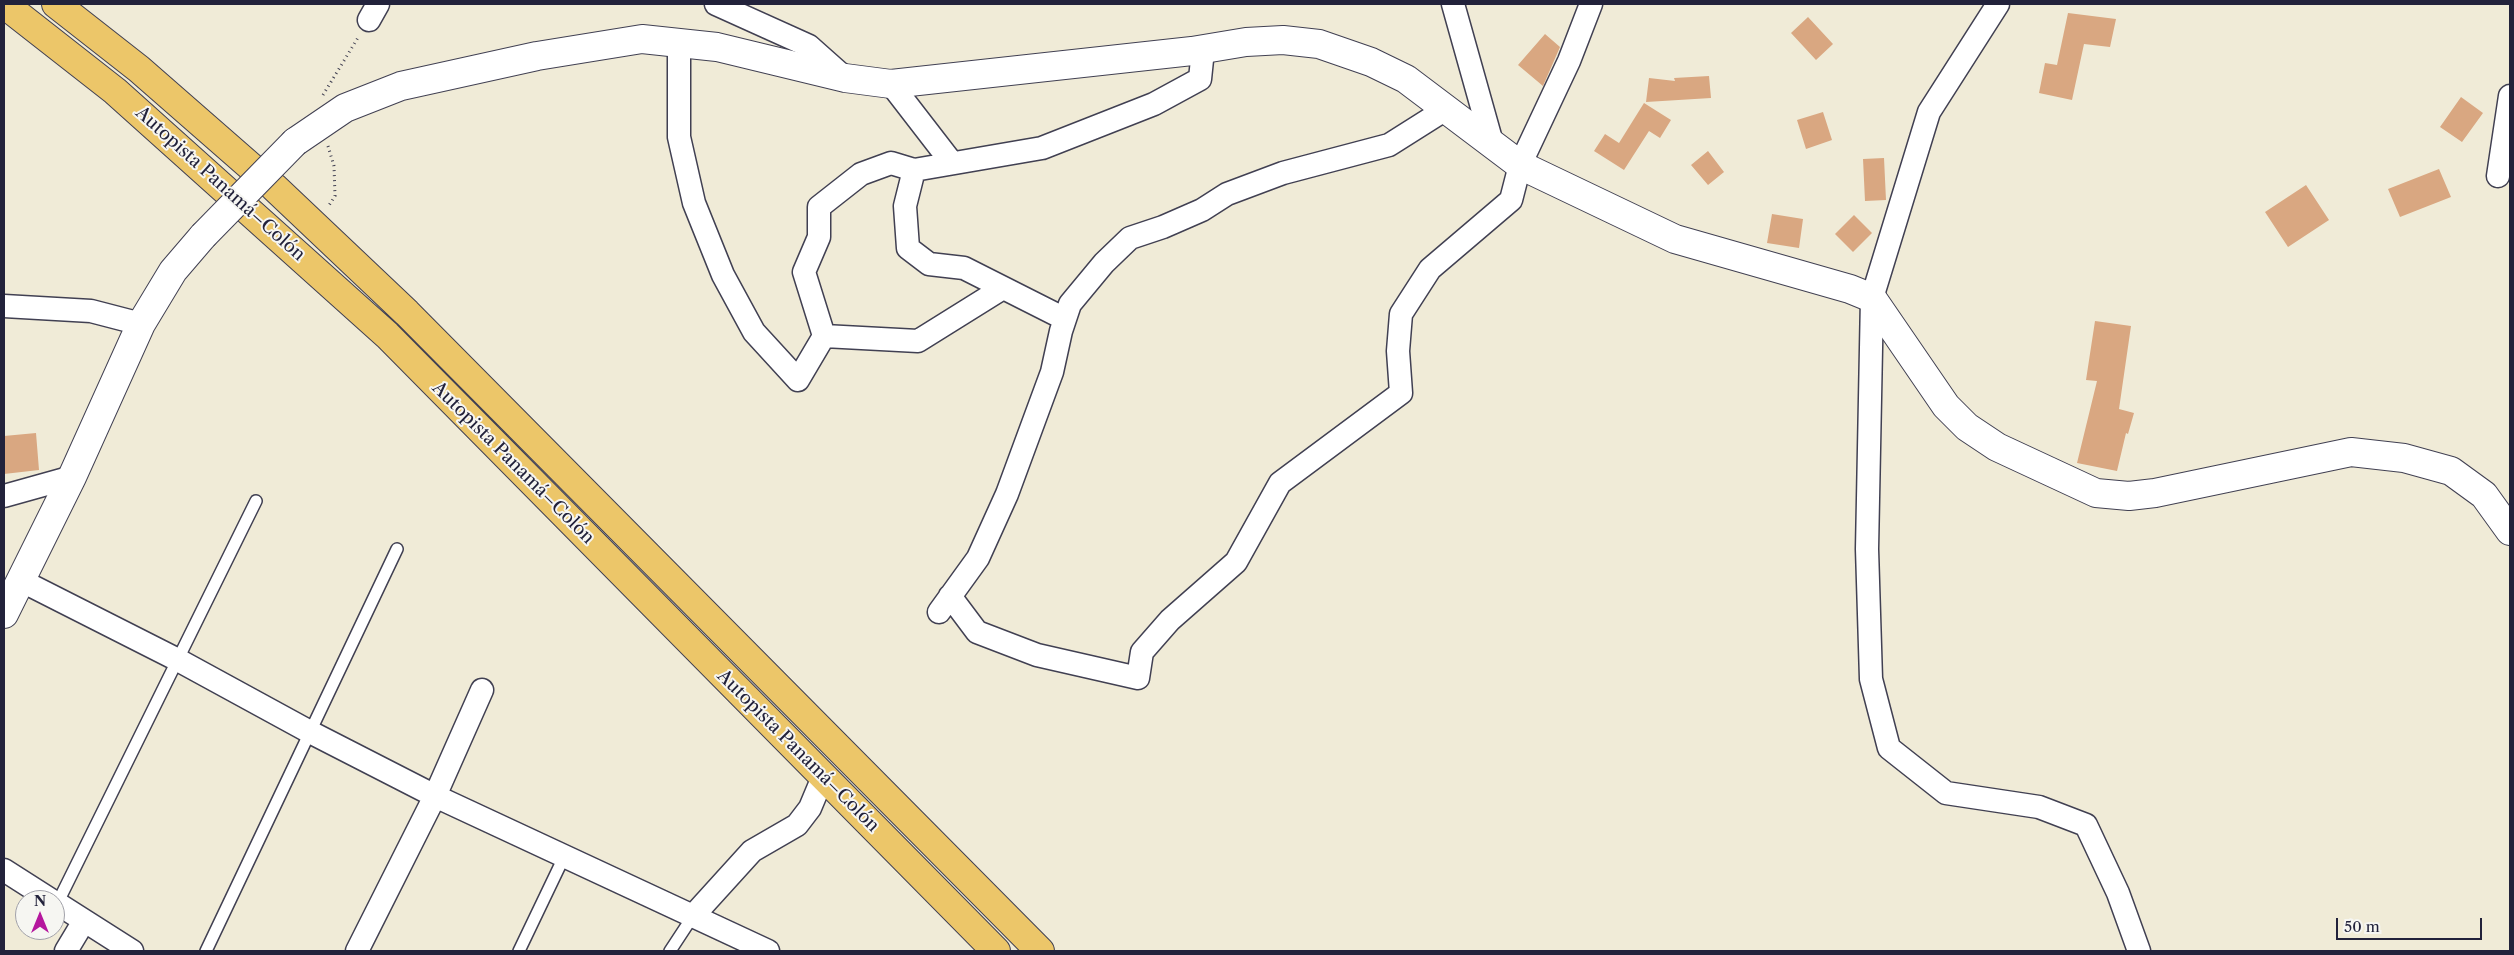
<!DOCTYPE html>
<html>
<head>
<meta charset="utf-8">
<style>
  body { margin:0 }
  #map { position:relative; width:2514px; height:955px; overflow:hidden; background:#f0ebd7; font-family:"Libre Caslon Text",serif }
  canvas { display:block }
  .frame { position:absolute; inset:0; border:5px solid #22223b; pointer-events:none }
  .north { position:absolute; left:15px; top:890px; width:50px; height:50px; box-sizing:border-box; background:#f6f6f2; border:1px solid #a1a1a9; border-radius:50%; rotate:0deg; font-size:14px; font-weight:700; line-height:20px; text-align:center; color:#22223b }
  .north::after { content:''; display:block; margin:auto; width:18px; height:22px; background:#b5179e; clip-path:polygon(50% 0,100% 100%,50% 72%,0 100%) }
  .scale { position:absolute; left:2336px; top:918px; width:146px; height:22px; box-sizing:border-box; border:2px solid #22223b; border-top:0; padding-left:6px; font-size:15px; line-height:18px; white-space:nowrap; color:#22223b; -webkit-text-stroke:4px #f6f6f2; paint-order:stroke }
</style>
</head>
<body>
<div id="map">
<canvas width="2514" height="955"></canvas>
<div class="frame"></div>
<div class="north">N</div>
<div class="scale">50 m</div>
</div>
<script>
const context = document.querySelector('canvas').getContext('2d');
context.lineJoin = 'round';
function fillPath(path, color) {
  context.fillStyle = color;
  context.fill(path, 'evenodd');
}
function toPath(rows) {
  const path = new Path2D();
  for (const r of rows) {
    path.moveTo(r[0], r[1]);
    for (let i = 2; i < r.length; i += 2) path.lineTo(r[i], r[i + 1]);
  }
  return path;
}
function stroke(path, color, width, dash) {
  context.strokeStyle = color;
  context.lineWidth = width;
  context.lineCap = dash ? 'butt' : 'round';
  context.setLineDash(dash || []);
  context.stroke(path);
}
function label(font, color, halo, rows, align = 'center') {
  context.font = font + ' "Libre Caslon Text",serif';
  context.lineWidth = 4;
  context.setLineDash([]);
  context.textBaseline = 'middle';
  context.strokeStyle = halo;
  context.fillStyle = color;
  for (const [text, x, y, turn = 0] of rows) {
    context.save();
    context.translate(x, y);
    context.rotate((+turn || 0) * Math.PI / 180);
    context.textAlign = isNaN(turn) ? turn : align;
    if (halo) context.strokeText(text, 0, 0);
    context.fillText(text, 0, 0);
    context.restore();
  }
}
const building = toPath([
  [2068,13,2116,19,2110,47,2084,44,2072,100,2039,93,2045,63,2057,65],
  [1808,17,1833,44,1816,60,1791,33],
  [1545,34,1560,47,1543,86,1518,65],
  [1709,76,1711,98,1646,102,1649,78,1675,81,1674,78],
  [2461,97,2483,113,2462,142,2440,127],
  [1644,103,1671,120,1660,138,1649,131,1624,170,1594,151,1605,134,1619,143],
  [1823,112,1832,140,1806,149,1797,120],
  [1708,151,1724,172,1708,185,1691,165],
  [1884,158,1886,200,1865,201,1863,159],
  [2439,169,2451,197,2400,217,2388,189],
  [2306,185,2329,220,2288,247,2265,212],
  [1772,214,1803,219,1799,248,1767,243],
  [1854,215,1872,233,1853,252,1835,234],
  [2095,321,2131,326,2119,409,2134,413,2128,434,2126,433,2117,471,2077,463,2097,381,2086,380],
  [36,433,39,470,4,474,4,436]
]);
const path = toPath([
  [323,95,359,36],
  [328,146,334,166,335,196,328,207]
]);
const service = toPath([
  [57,904,256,501],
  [206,951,397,549],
  [519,951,564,857],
  [670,951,693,916]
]);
const minor = toPath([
  [716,4,809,46,845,78],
  [1453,4,1492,143],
  [1998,4,1929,112,1872,298,1867,549,1871,679,1889,748,1946,793,2039,807,2086,825,2118,893,2139,951],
  [369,20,378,4],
  [679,43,679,137,694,203,723,275,754,332,798,380,824,336,804,272,819,237,819,207,861,174,891,163,914,170],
  [891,84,952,163],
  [2498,176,2510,96],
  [4,306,91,311,141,324],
  [1065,319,964,268,929,264,908,248,905,206,914,170,1042,148,1154,104,1200,79,1203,50],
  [824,336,918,341,1003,288],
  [4,496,72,477],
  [20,580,178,660,310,732,435,796,768,951],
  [950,596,977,632,1037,655,1138,678,1142,652,1170,620,1236,562,1280,483,1401,393,1398,351,1401,314,1430,269,1511,200,1520,165,1569,61,1591,4],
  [939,612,978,558,1007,494,1052,372,1061,331,1070,304,1104,263,1130,238,1163,227,1202,210,1227,194,1283,173,1389,145,1446,109],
  [4,870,51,900],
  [55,902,132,951],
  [693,916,752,851,797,825,810,808,823,777],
  [66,951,84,921],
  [357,951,435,796,482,690]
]);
const tertiary = toPath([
  [295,142,345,108,401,86,537,56,642,39,717,47,845,78,891,84,1192,51,1246,42,1283,40,1319,44,1371,62,1406,79,1520,165,1675,239,1850,289,1872,298,1946,406,1967,427,1997,447,2096,493,2129,496,2155,493,2351,452,2404,458,2451,471,2484,495,2510,531],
  [4,614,72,477,141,324,173,271,203,236]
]);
const motorway = toPath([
  [4,4,115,91,387,335,996,951],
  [56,4,139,69,274,187,407,313,1040,951]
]);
const tertiaryBridge = toPath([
  [203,236,295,142]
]);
const streetNames = [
  ["Autopista Panamá–Colón",220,184,42],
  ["Autopista Panamá–Colón",513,463,45],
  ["Autopista Panamá–Colón",798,751,45]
];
fillPath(building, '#d9a781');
stroke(service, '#414052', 14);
stroke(minor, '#414052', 25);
stroke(tertiary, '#414052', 30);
stroke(motorway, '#414052', 30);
stroke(path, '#414052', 3, [1, 4]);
stroke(service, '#fff', 11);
stroke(minor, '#fff', 22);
stroke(tertiary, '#fff', 28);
stroke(motorway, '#ecc669', 28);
stroke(tertiaryBridge, '#414052', 30, []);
stroke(tertiaryBridge, '#fff', 28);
label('18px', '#22223b', '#f6f6f2', streetNames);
</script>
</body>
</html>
